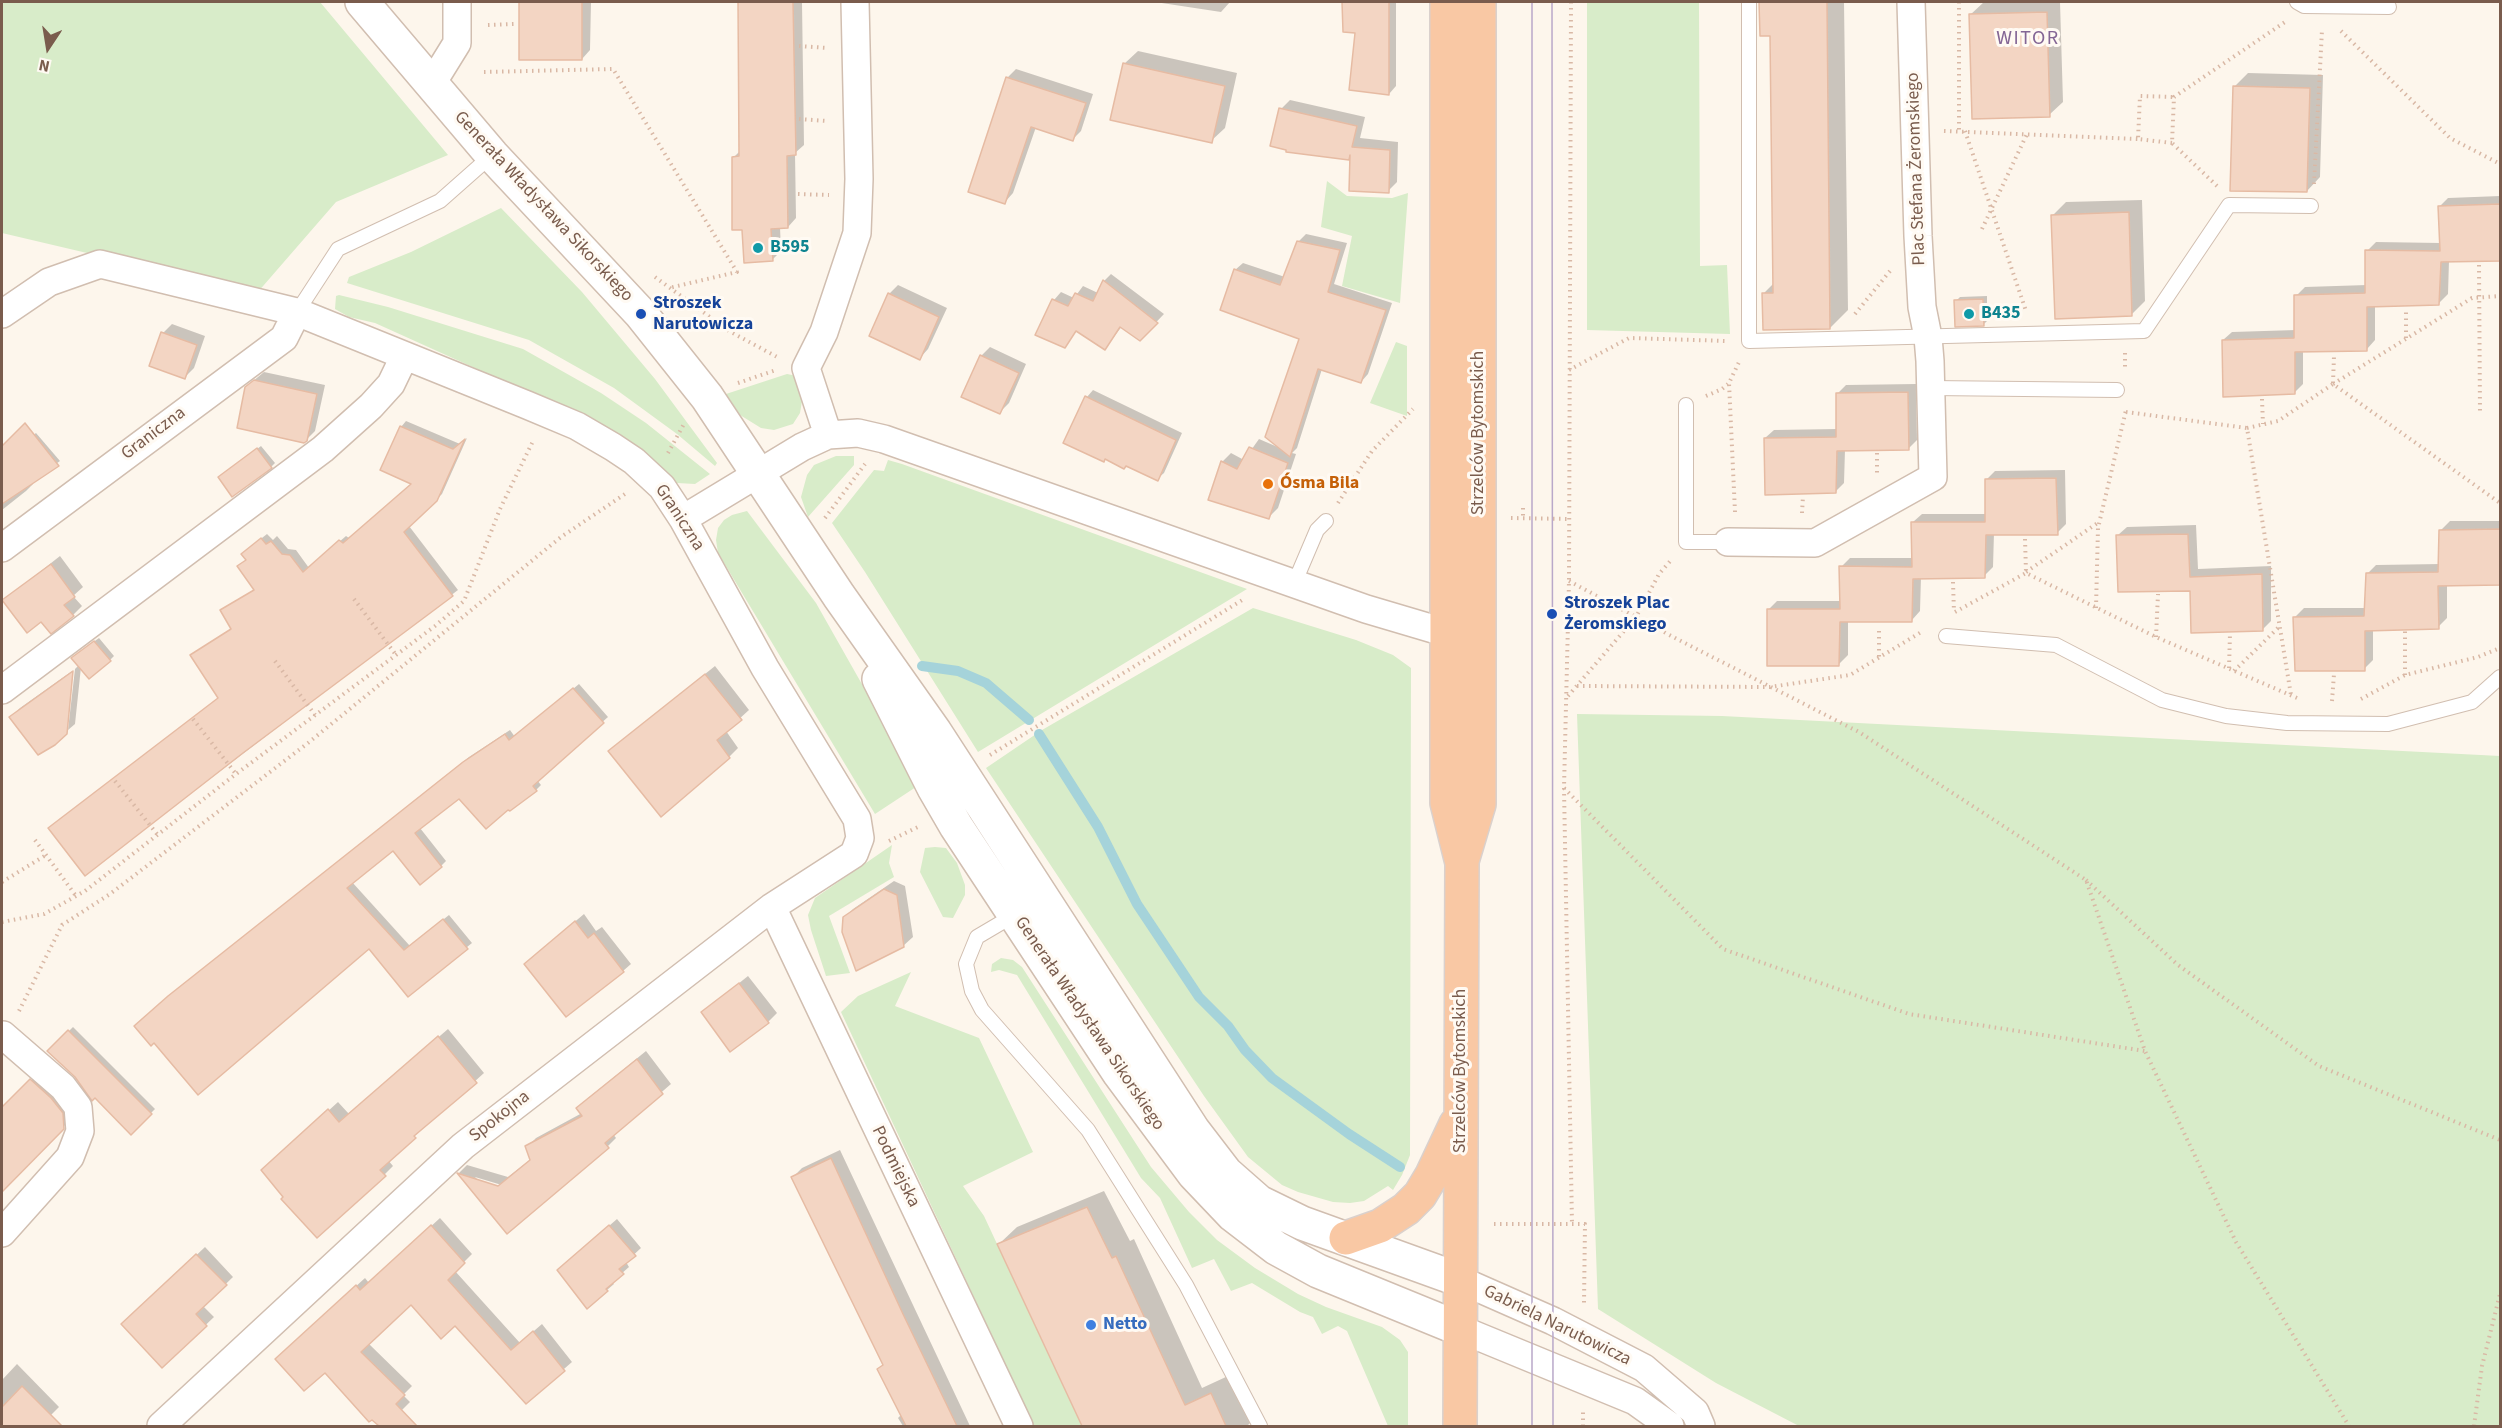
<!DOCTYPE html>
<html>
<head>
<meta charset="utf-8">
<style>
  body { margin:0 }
  #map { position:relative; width:2502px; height:1428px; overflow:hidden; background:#fdf6ec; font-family:"Source Sans 3",sans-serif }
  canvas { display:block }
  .frame { position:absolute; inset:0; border:3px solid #7a5c4d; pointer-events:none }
  .north { position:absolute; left:18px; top:18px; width:60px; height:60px; -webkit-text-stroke:4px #fffaf3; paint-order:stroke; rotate:192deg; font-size:16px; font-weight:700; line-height:24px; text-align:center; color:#7a5c4d }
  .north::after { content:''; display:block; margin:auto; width:21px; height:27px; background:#7a5c4d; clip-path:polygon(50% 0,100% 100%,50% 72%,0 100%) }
</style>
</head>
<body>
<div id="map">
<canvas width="2502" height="1428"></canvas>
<div class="frame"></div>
<div class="north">N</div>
</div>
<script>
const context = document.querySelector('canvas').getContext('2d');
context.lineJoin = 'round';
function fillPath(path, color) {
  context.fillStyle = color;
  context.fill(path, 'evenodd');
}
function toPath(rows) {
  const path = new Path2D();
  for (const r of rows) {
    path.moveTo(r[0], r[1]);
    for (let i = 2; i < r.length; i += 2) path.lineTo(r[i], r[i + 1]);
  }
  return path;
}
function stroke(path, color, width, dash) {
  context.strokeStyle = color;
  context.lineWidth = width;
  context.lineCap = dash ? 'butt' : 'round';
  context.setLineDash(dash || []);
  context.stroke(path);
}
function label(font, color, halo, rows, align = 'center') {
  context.font = font + ' "Source Sans 3",sans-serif';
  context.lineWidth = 6;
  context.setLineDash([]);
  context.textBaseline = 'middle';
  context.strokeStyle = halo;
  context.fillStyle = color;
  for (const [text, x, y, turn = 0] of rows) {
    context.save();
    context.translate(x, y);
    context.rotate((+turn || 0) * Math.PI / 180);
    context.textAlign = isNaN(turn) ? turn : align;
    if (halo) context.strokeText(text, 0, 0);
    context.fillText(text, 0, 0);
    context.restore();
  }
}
const green = toPath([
  [2,2,320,2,448,155,336,202,257,293,2,233],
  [1587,2,1699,2,1700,266,1727,265,1730,334,1587,330],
  [1327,181,1347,196,1392,198,1408,193,1400,303,1342,286,1352,236,1321,227],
  [501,208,582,292,655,379,717,463,715,466,677,434,614,388,529,340,347,283,349,277,411,252],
  [339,295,388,307,523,349,601,393,646,423,710,474,695,484,677,483,539,397,375,323,349,317,335,309,336,296],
  [1396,342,1407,346,1407,416,1370,403],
  [787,374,797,376,802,401,800,413,793,424,774,430,761,428,740,415,726,394],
  [836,456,854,456,854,465,808,517,801,497,807,475,814,465],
  [888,460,902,464,1247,589,978,752,865,572,832,523,874,470,884,471],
  [747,511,816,603,919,785,875,814,718,553,716,540,718,528,724,520,732,515],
  [1253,608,1356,640,1393,655,1411,668,1410,1155,1402,1175,1393,1190,1388,1186,1364,1201,1350,1203,1333,1202,1298,1192,1282,1185,1248,1157,1204,1096,986,768,1042,730],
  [1577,714,1722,716,2500,756,2500,1426,1799,1426,1716,1383,1598,1309],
  [892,845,889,863,894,877,829,916,850,973,826,976,811,930,808,915,815,898],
  [935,847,946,848,957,863,965,885,965,895,953,918,943,917,920,872,925,848],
  [1001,958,1013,960,1022,967,1151,1167,1189,1212,1217,1240,1255,1268,1298,1294,1326,1307,1382,1327,1400,1340,1408,1352,1408,1426,1388,1426,1347,1331,1338,1326,1322,1334,1313,1317,1300,1312,1252,1283,1231,1291,1214,1259,1192,1268,1160,1198,1141,1178,1017,975,999,970,991,972,992,964],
  [911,972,895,1006,979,1038,1033,1152,963,1186,984,1216,1082,1426,1034,1426,841,1012,858,996]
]);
const shadow = toPath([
  [521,2,591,2,590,50,582,59,521,58],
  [739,2,802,2,804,145,795,153,796,218,788,227,780,227,781,251,772,260,744,228,733,158,741,150],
  [1155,2,1230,2,1221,12],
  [1344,2,1396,2,1396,86,1389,94,1357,31,1345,31],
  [1761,2,1844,2,1848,310,1830,328,1763,294,1774,283,1771,35,1761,34],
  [1984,2,2060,2,2063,102,2049,115,1970,15],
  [1138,51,1237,73,1225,128,1211,141,1124,64],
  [1016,69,1093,94,1081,131,1072,140,1036,127,1013,193,1005,202,1007,78],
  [2248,73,2323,75,2320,177,2307,191,2235,86],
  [1290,100,1365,117,1360,138,1398,142,1397,182,1388,191,1352,155,1349,158,1281,109],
  [2500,196,2500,260,2449,261,2448,294,2439,303,2375,305,2375,340,2367,349,2303,350,2303,384,2294,393,2223,340,2232,332,2296,330,2296,296,2305,287,2367,285,2367,251,2376,242,2441,243,2439,207,2448,198],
  [2142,200,2145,301,2132,314,2053,215,2066,202],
  [1306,234,1347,243,1334,284,1392,303,1368,374,1361,382,1322,369,1297,448,1292,453,1296,454,1278,508,1269,517,1222,462,1231,453,1244,460,1259,439,1280,448,1301,338,1235,270,1243,263,1285,277,1299,241],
  [1111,274,1164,314,1140,339,1122,326,1105,349,1077,330,1064,346,1037,334,1054,300,1061,292,1074,298,1083,286,1098,293,1104,281],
  [898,285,947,308,928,349,920,358,889,294],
  [1987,296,1987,321,1983,325,1956,301,1960,297],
  [172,324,205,336,194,368,185,377,163,333],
  [990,347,1026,364,1009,403,1000,412,981,356],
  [264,372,325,385,315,431,304,442,246,387],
  [1916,384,1917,440,1908,449,1845,450,1844,483,1835,492,1765,438,1774,430,1837,429,1837,394,1846,385],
  [1093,390,1182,433,1164,473,1157,479,1065,442,1087,397],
  [406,421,460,444,467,438,442,494,409,526,458,590,85,874,219,697,192,655,232,628,222,610,255,589,245,561,247,559,248,549,267,534,273,540,277,536,288,549,296,550,309,568,346,536,349,538,414,483,401,427],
  [36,433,60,461,31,482,33,484,26,491,2,510,2,460],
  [261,446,275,463,271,467,224,474],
  [2065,470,2066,524,2057,533,1994,533,1993,567,1984,576,1921,577,1920,611,1912,620,1848,620,1848,655,1839,664,1768,610,1777,601,1841,601,1841,567,1850,558,1913,558,1913,522,1922,514,1986,514,1986,480,1995,471],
  [2450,521,2500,521,2500,584,2447,584,2447,618,2438,627,2373,629,2373,660,2364,669,2295,617,2304,608,2366,608,2367,574,2376,565,2440,564,2441,530],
  [2196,525,2198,569,2271,566,2271,621,2262,630,2192,589,2118,535,2127,527],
  [60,556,83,587,73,596,82,606,73,615,41,620,4,600],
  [99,638,114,656,110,660,81,667,75,724,68,730,75,669,79,665,77,654],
  [715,666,749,710,726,731,738,748,729,757,619,743],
  [72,671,65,734,11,717,20,708],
  [579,684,608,717,537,780,541,785,536,790,510,810,459,796,420,828,446,861,441,866,393,849,352,882,410,946,449,915,472,943,408,995,369,947,155,1041,136,1026,175,991,469,757,510,730,515,737],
  [894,881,905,886,913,937,903,946,844,918,853,909],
  [584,914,596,931,602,927,631,964,623,971,533,957],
  [748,976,777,1013,768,1022,703,1012],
  [73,1027,155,1109,131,1133,49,1051],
  [448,1029,484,1073,388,1160,393,1166,384,1175,285,1197,272,1162,338,1102,349,1114],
  [646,1051,671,1084,613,1134,616,1138,608,1146,507,1231,459,1173,467,1165,508,1177,531,1159,527,1147,536,1138,582,1113,578,1108,587,1099],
  [475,1177,505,1186,505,1189,480,1182],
  [35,1077,66,1108,67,1123,2,1189,2,1110],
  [840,1150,970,1426,903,1426,898,1418,902,1414,884,1364,793,1177,802,1168],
  [1104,1191,1130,1241,1134,1239,1202,1388,1228,1376,1250,1423,1247,1426,1084,1426,999,1244,1017,1227],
  [440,1218,472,1254,455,1271,520,1343,542,1324,572,1362,526,1402,455,1324,411,1303,368,1343,412,1386,403,1395,410,1402,386,1426,381,1426,325,1371,285,1351,365,1278,369,1283],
  [617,1219,641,1248,626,1262,629,1267,612,1282,614,1284,607,1290,565,1264],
  [205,1247,233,1277,203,1306,214,1317,163,1366,131,1317],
  [17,1364,59,1407,40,1426,2,1426,2,1380]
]);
const stream = toPath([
  [922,666,958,671,986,683,1029,720],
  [1039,734,1098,827,1137,904,1199,997,1228,1026,1245,1050,1272,1078,1349,1134,1400,1167]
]);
const building = toPath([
  [519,2,582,2,582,60,519,60,519,2],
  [738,2,793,2,796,155,787,156,788,228,771,229,773,261,744,263,742,230,732,230,732,157,739,156,738,2],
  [1342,2,1389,2,1389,95,1349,90,1355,33,1343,32,1342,2],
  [1759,2,1827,2,1830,329,1763,330,1762,293,1773,293,1770,36,1760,36,1759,2],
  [2047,12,2050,117,1972,119,1969,14,2047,12],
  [1123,63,1225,86,1212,143,1110,120,1123,63],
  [1006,77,1086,103,1073,141,1031,127,1005,204,968,192,1006,77],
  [2233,86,2310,88,2307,192,2230,191,2233,86],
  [1279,108,1357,126,1352,147,1390,150,1389,193,1349,191,1350,155,1349,160,1286,152,1286,150,1270,146,1279,108],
  [2500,204,2500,261,2441,262,2439,305,2367,307,2367,351,2295,352,2295,394,2223,397,2222,340,2294,338,2294,295,2365,293,2365,250,2440,251,2438,206,2500,204],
  [2129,212,2132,316,2055,319,2051,215,2129,212],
  [1297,241,1340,250,1328,292,1386,310,1361,383,1318,369,1290,457,1265,437,1299,339,1220,310,1234,269,1280,285,1297,241],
  [1103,280,1158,323,1140,341,1120,327,1105,350,1076,331,1065,348,1035,335,1052,299,1068,306,1075,293,1093,301,1103,280],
  [888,293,939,317,920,360,869,336,888,293],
  [1983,299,1984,326,1955,327,1954,300,1983,299],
  [161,332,197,345,185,379,149,366,161,332],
  [980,355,1019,373,1000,414,961,397,980,355],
  [254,380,317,394,307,441,304,443,237,428,245,387,254,380],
  [1908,392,1909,450,1837,451,1836,493,1765,495,1764,438,1836,437,1836,393,1908,392],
  [1085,396,1176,440,1158,481,1126,466,1124,469,1105,459,1104,462,1063,443,1085,396],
  [25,423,59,466,2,504,2,446,25,423],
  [400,426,453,449,465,439,437,501,404,532,453,596,243,753,85,876,48,828,218,698,190,655,231,629,220,610,254,590,237,566,246,560,241,554,261,538,266,544,271,541,282,554,290,555,303,572,339,540,343,543,411,484,380,470,400,426],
  [1249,447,1288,463,1269,519,1208,500,1221,461,1237,469,1249,447],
  [257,448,272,468,232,497,218,477,257,448],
  [2056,478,2058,535,1986,535,1985,578,1913,579,1912,622,1840,622,1839,666,1767,666,1767,609,1840,609,1839,566,1912,567,1911,522,1985,522,1985,479,2056,478],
  [2500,529,2500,585,2438,586,2439,629,2365,631,2365,671,2295,671,2293,617,2364,616,2366,573,2438,572,2439,530,2500,529],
  [2188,534,2190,577,2262,574,2263,631,2191,633,2190,591,2118,592,2116,535,2188,534],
  [51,564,75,597,64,605,74,616,51,634,41,622,27,633,2,600,51,564],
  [94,641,111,661,89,679,71,658,94,641],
  [73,671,67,734,55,745,38,755,9,717,73,671],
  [705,674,742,720,717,740,730,758,661,817,608,751,705,674],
  [573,688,604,723,533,786,537,791,510,811,508,810,486,829,459,799,415,833,442,867,420,885,393,851,347,888,404,950,443,919,468,949,408,997,369,949,198,1095,154,1043,151,1046,134,1026,168,996,463,762,505,734,509,740,573,688],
  [884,889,897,895,904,947,856,971,842,932,843,917,884,889],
  [575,921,588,938,594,933,624,972,566,1017,524,964,575,921],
  [739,983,769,1023,730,1052,701,1012,739,983],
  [68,1030,152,1114,131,1135,95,1098,92,1101,75,1077,47,1051,68,1030],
  [438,1036,477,1083,414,1136,416,1138,380,1170,386,1176,317,1238,281,1199,283,1197,261,1170,328,1109,339,1122,438,1036],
  [637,1059,663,1094,605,1143,609,1148,507,1234,457,1173,498,1186,530,1160,525,1146,582,1116,576,1108,637,1059],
  [30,1079,51,1098,63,1113,64,1129,2,1192,2,1107,30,1079],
  [831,1158,903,1314,957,1426,906,1426,877,1369,883,1365,791,1177,831,1158],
  [1087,1207,1112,1258,1116,1256,1185,1405,1211,1393,1226,1426,1082,1426,997,1244,1087,1207],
  [431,1225,465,1263,448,1280,511,1350,533,1331,565,1371,526,1404,455,1326,441,1339,411,1305,361,1352,405,1395,396,1404,417,1426,379,1426,372,1420,369,1422,325,1373,304,1391,275,1359,356,1285,360,1290,431,1225],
  [609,1225,636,1256,619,1269,624,1274,606,1289,608,1291,587,1309,557,1270,609,1225],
  [196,1254,227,1285,196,1314,207,1326,162,1368,121,1324,196,1254],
  [22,1386,62,1426,2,1426,2,1407,22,1386]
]);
const path = toPath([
  [1571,2,1569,581,1564,788,1572,1224],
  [1959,2,1959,131],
  [488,25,514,24],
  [2341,31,2450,138,2500,164],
  [799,46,828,48],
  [484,72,613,69,737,272,669,288],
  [799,119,827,121],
  [1944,131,2138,139],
  [1965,131,2026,311],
  [2172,143,2138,139,2140,96,2174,97],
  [2314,184,2322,30],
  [2217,186,2172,143,2174,97,2285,22],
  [798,194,829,195],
  [1982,229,2027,134],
  [2479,265,2480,414],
  [655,277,729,331,779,358],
  [1855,314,1890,271],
  [2406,338,2406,311],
  [2125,353,2125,370],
  [1569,370,1629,338,1727,341],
  [738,383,776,370],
  [2333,383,2334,356],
  [2333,384,2472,298,2500,296],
  [1706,396,1722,389,1728,384],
  [2262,399,2263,424],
  [2126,412,2247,428,2291,695],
  [2247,428,2278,421,2333,384,2500,503],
  [668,453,685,422],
  [1877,453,1877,474],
  [1338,503,1372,451,1413,409],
  [1523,508,1523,518],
  [1735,512,1729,383,1740,360],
  [1802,513,1803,496],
  [825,518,865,464],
  [1511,518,1569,519],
  [2025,539,2026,572],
  [2026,572,2099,522],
  [1569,581,1677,639,1859,732,2086,880,2145,1051,2236,1242,2349,1426],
  [1953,582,1954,612],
  [354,599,396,655],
  [2096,608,2098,528,2126,410],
  [1955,612,2026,573,2156,637,2297,698],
  [1879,631,1879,657],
  [2156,637,2158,594],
  [275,661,315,715],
  [2229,668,2230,634],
  [2234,671,2280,626],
  [2405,675,2405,631],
  [1577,686,1770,687,1850,675,1923,631],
  [1568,696,1636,617,1659,574,1672,559],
  [2361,699,2405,675,2478,657,2500,648],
  [2332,701,2334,674],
  [193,719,236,774],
  [990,755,1244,599],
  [115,781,157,834],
  [1564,788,1723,949,1909,1014,2145,1051],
  [35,840,76,896],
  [889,841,920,826],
  [2086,880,2178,965,2319,1066,2500,1140],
  [2,882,46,855],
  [2,922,44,914,85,891,236,774,435,626,464,601,500,509,533,441],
  [19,1011,62,925,110,894,308,743,561,537,625,494],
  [1494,1224,1585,1224,1584,1303],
  [1583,1426,1583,1412],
  [2474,1426,2482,1366,2500,1294]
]);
const service = toPath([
  [1749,2,1749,341,2144,331,2229,205,2311,206],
  [2297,2,2304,6,2389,7],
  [297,312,338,249,440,201,492,155],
  [1931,388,2117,390],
  [1686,405,1686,542,1728,542],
  [1294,584,1317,530,1326,521],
  [1946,636,2056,645,2162,700,2226,716,2287,723,2388,724,2472,702,2500,677],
  [1016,914,977,937,966,964,972,991,982,1010,1088,1130,1186,1285,1260,1426]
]);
const minor = toPath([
  [431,85,457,43,457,2],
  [2,314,49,282,100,264,297,312,527,405,577,426,613,447,634,461,662,487,683,519,765,668,857,819,860,838,854,854,772,907,463,1146,161,1426],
  [828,435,806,368,824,332,857,233,859,179,855,2],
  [683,519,802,447,828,435,858,433,884,439,1366,609,1447,633],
  [1728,542,1815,543,1933,477,1930,361,1928,337,1922,307,1918,236,1911,2],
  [2,548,284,338,297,312],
  [2,690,323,449,371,406,391,384,404,357],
  [772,907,1019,1426],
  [2,1233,70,1157,80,1131,78,1107,63,1087,3,1035],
  [1460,1280,1553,1321,1644,1368,1695,1412,1701,1426],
  [1460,1329,1635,1401,1670,1426]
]);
const tertiary = toPath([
  [362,2,492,155,641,314,707,397,839,596,935,732,1193,1130,1226,1173,1259,1202,1302,1223,1460,1280],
  [879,679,934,788,956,826,1119,1073,1194,1174,1233,1215,1276,1248,1318,1271,1460,1329]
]);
const trunk = toPath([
  [1447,2,1447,803,1462,863,1460,1426],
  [1462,861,1479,804,1479,2],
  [1346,1238,1380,1226,1406,1209,1420,1195,1432,1175,1456,1124]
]);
const tram = toPath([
  [1552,2,1553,1426],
  [1532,1426,1532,2]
]);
const markers = [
  [758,248,6,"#0f9aa8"],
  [641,314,6,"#1a4fb4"],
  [1969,314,6,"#0f9aa8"],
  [1268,484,6,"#e8710a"],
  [1552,614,6,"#1a4fb4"],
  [1091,1325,6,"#3f7fe0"]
];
const streetNames = [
  ["Plac Stefana Żeromskiego",1917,169,-92],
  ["Generała Władysława Sikorskiego",543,207,47],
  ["Strzelców Bytomskich",1479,433,-90],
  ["Graniczna",154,434,-37],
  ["Graniczna",679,518,57],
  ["Generała Władysława Sikorskiego",1089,1024,56],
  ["Strzelców Bytomskich",1461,1071,-90],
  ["Spokojna",500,1117,-38],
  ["Podmiejska",895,1167,64],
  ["Gabriela Narutowicza",1557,1326,26]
];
const cultureNames = [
  ["B595",770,248],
  ["B435",1981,314]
];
const transitNames = [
  ["Stroszek",653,304],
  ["Narutowicza",653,325],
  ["Stroszek Plac",1564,604],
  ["Żeromskiego",1564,625]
];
const foodNames = [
  ["Ósma Bila",1280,484]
];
const shopNames = [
  ["Netto",1103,1325]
];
const neighbourhoodNames = [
  ["WITOR",2028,40]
];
fillPath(green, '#d8ecc9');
fillPath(shadow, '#0003');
stroke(stream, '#a5d3da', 10);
fillPath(building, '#f3d5c3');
stroke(building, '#e6bba3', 1.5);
stroke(service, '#d1beb0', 16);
stroke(minor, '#d1beb0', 30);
stroke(tertiary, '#d1beb0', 36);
stroke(trunk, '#dad1cd', 36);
stroke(path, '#d9b8a5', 4, [1.5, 4.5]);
stroke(service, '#fff', 14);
stroke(minor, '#fff', 27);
stroke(tertiary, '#fff', 33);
stroke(trunk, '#f9c8a4', 33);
stroke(tram, '#b9a8c9', 1.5);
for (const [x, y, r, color] of markers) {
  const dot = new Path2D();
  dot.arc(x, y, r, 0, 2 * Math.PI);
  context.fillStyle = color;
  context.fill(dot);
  stroke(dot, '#fffaf3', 2);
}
label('18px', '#7a5c4d', '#fffaf3', streetNames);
label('bold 18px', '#0d838f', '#fffaf3', cultureNames, 'left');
label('bold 18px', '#164399', '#fffaf3', transitNames, 'left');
label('bold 18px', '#c56008', '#fffaf3', foodNames, 'left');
label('bold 18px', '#366cbe', '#fffaf3', shopNames, 'left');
context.letterSpacing = '1.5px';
label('20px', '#846695', '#fffaf3', neighbourhoodNames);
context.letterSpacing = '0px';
</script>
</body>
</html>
